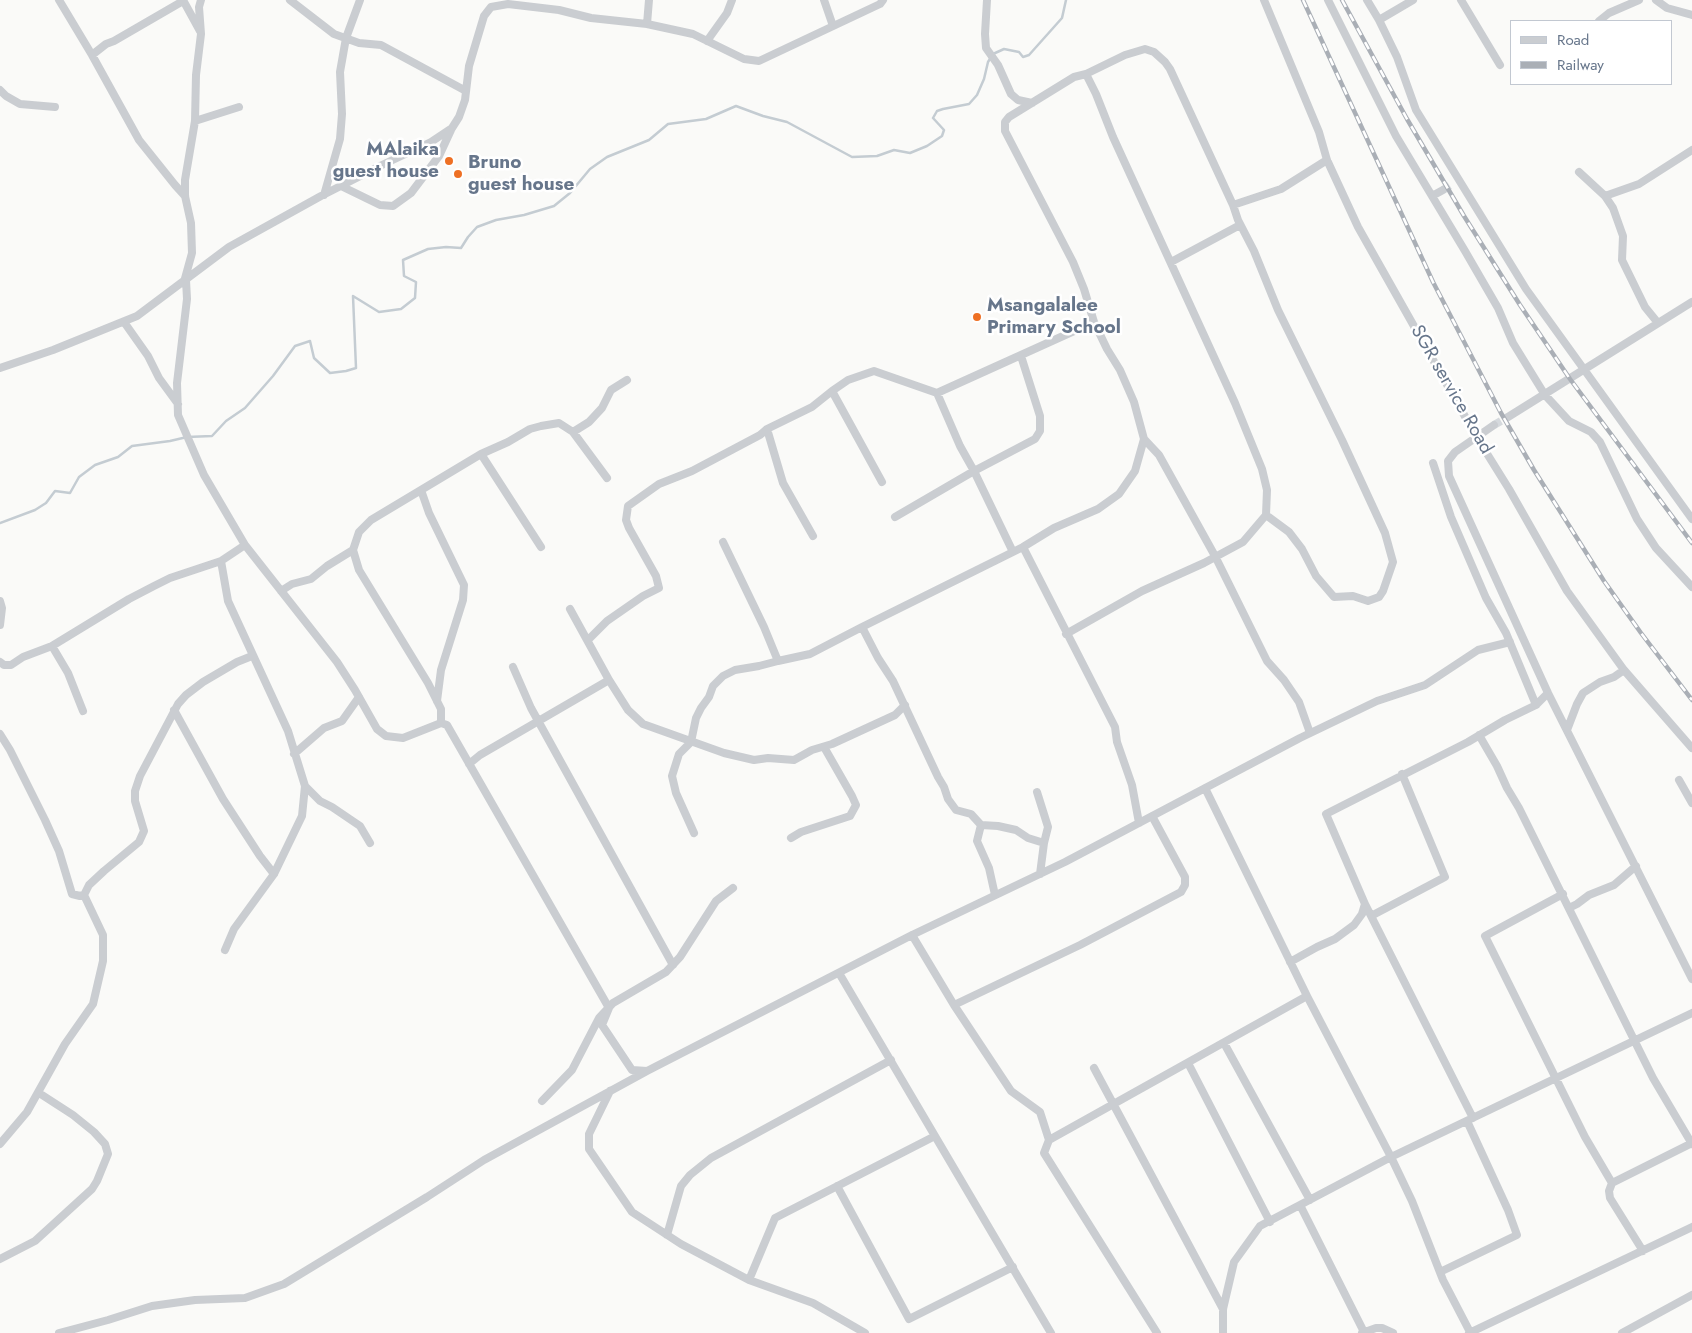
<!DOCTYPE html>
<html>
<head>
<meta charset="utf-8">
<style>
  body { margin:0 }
  #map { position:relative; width:1692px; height:1333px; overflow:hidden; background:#fafaf8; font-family:Jost,sans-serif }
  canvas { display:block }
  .legend { position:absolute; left:1510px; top:20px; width:162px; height:65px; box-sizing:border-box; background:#fff; border:1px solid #c2c8d1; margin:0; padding:6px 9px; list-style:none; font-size:15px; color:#67768b }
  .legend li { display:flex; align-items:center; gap:10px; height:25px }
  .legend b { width:25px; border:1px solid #c2c8d1 }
</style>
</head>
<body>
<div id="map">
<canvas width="1692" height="1333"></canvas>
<ul class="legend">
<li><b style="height:6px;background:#cacdd1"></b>Road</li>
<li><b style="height:6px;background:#aaafb6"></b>Railway</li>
</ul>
</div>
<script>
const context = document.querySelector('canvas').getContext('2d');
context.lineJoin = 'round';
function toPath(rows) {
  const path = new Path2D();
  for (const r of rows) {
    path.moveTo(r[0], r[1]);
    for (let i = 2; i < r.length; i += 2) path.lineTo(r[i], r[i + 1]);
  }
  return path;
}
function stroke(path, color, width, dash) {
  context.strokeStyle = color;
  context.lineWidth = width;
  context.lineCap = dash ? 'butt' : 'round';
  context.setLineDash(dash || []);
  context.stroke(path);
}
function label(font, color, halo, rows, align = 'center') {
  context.font = font + ' Jost,sans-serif';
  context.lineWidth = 5;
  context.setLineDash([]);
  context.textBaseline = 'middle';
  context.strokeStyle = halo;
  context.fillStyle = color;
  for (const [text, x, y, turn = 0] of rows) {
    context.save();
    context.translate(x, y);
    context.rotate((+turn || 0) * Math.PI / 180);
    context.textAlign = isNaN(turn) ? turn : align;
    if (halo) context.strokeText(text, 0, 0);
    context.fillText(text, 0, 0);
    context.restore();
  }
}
const stream = toPath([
  [0,523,35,510,46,503,55,491,70,493,79,477,95,465,118,457,132,446,170,441,187,437,212,436,226,421,245,408,273,376,295,346,310,341,314,358,330,373,346,371,356,368,353,296,379,312,401,309,415,298,416,282,404,276,403,260,428,249,446,247,461,248,468,237,477,227,496,220,524,215,554,206,570,193,590,169,607,157,649,140,668,124,706,119,736,106,763,116,787,122,852,157,877,156,894,150,910,153,927,146,942,136,944,130,933,118,937,111,943,109,969,104,977,95,984,79,988,62,993,54,1004,49,1019,52,1023,57,1029,55,1062,18,1066,0]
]);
const minorTunnel = toPath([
  [1443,190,1452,184],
  [1494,425,1508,417]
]);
const minor = toPath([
  [59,0,92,55,139,140,175,185,185,196],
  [183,0,200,31],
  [290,0,334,34,359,43,381,45,466,91],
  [824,0,833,26],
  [987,0,985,34,986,48,998,65,1011,94,1018,100,1032,103],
  [1264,0,1319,132,1327,160,1358,227,1476,436,1509,489,1567,591,1624,670,1692,748],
  [1328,0,1396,136,1465,251,1498,308,1513,343,1545,395,1569,421,1591,432,1600,442,1637,519,1656,548,1692,587],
  [1367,0,1379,20,1397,57,1416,110,1526,289,1692,519],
  [1461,0,1500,65],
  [1656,0,1667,8,1692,15],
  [1379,20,1413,0],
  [1599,21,1609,13,1639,0],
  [647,24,649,0],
  [707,41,727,13,732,0],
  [92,55,106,44,114,41,183,1],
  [0,90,6,96,20,104,55,107],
  [195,121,239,107],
  [1579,172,1605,196,1613,208,1623,236,1622,260,1645,307,1658,323],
  [341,186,380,205,393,206,411,193,439,156,451,130],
  [324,195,340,139,342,114,340,72,346,38,360,0],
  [1432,196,1443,190],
  [1605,196,1639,184,1692,150],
  [1233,205,1281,189,1327,160],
  [1171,262,1240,225],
  [186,280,187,299,177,383,178,415,204,475,245,545,221,561,228,601,288,731,305,786,320,801,332,807,360,826,370,843],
  [184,282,192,253,191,223,185,196,185,180,195,121,196,75,201,34,199,7,201,0],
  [124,322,148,356,159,378,178,404],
  [0,368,53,350,137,316,229,247,321,196,382,165,431,142,452,128,459,117,465,100,469,66,484,16,491,7,508,4,559,10,591,18,647,24,693,34,744,59,759,61,880,4,883,0],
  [937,393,960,446,974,471,1013,552],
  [1508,417,1692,302],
  [1494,425,1455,452,1448,461,1449,476,1548,693,1692,979],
  [767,429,783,483,813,536],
  [573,432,607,478],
  [1144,439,1159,455,1215,556,1267,661,1284,680,1299,702,1310,733],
  [481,454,541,547],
  [1433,463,1451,517,1486,598,1506,633,1536,705],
  [882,482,832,391,848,380,874,371,937,393,1094,322],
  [421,490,429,513,464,585,463,600,441,670,437,701],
  [895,517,974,471,1035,439,1040,431,1040,416,1021,356],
  [245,545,337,662,355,690,377,729,386,736,403,738,441,723,447,725,609,1008,602,1025,632,1070,647,1071,912,935,1065,862,1300,738,1377,701,1425,685,1478,650,1510,642],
  [1023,547,1115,727,1117,742,1132,785,1139,823],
  [353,550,359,570,428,683,441,709,441,723],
  [281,591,292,584,311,579,327,566,353,550,359,532,371,520,481,454,508,442,530,429,541,426,559,423,573,432,589,422,602,408,611,390,627,380],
  [0,601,2,608,0,625],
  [570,609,609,680],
  [1066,634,1142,591,1204,563,1243,542,1266,515,1267,490,1262,469,1235,403,1113,137,1096,94,1086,74],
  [588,640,607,621,643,596,659,588,656,576,629,528,626,520,628,506,659,484,692,471,760,435,767,429,812,407,832,391],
  [52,646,68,673,83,711],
  [778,661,810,654,862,627],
  [0,662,4,665,11,665,23,657,52,646,129,599,154,586,170,578,221,561],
  [513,667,531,708,673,965],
  [174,710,223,799,260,856,274,874],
  [1567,730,1577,704,1583,693,1600,682,1614,677,1624,670],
  [0,734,10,750,45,820,59,851,72,894,80,896,84,895,103,935,103,961,93,1004,65,1044,27,1112,0,1144],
  [1479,735,1497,766,1507,788,1519,808,1653,1078,1692,1144],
  [294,754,324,728,342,721,359,697],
  [469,764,480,755,609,680,628,710,643,724,724,753,754,760,768,758,794,760,812,750,832,744,895,715,905,705],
  [1679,780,1692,803],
  [1205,788,1307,996,1391,1157,1412,1201,1443,1280,1470,1332],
  [1037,792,1048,827,1044,843,1040,874],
  [981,825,977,841,989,868,995,895],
  [694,833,676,793,672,776,679,754,691,742,696,718,701,708,709,697,713,686,723,676,735,670,759,666,778,661,764,627,723,542],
  [791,838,801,832,850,816,856,805,852,796,824,747],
  [1044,843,1028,838,1016,830,998,826,981,825,971,814,956,810,948,799,944,787,938,777,893,681,878,658,862,627,1023,547,1054,528,1098,509,1119,494,1135,471,1144,439,1134,402,1120,370,1107,349,1094,322,1084,289,1073,262,1005,131,1005,122,1009,117,1074,77,1086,74,1125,55,1145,49,1154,52,1165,62,1170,69,1233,205,1238,220,1254,251,1278,310,1342,440,1385,533,1393,562,1383,591,1379,597,1368,601,1353,596,1334,597,1316,576,1302,549,1289,532,1266,515],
  [1563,894,1485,936,1585,1137,1612,1183,1609,1191,1610,1198,1643,1251],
  [84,895,89,885,104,871,139,842,144,831,135,801,135,791,140,776,178,704,186,695,203,682,237,662,252,656],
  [1365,904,1473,1118],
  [1569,908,1577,904,1589,895,1614,885,1636,866],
  [1371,916,1445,877,1402,774],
  [912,935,954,1005,1011,1091,1040,1112,1049,1140,1044,1153,1157,1333],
  [225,950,234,929,274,874,302,816,305,786],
  [1290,962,1317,947,1335,939,1354,925,1362,914,1365,904,1326,814,1468,742,1505,720,1536,705,1548,693],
  [839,973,1051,1333],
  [954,1005,1080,945,1181,892,1185,885,1185,877,1152,816],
  [1224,1043,1310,1200],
  [1188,1063,1270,1222],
  [1094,1068,1223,1309],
  [610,1091,589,1134,589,1149,632,1212,681,1244,749,1280,813,1303,865,1333],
  [542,1101,572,1070,599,1018,613,1003,666,972,680,957,716,901,733,888],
  [1049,1140,1307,996],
  [1612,1183,1692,1143],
  [837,1186,909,1319,1013,1267],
  [1300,1205,1364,1332],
  [667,1235,681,1186,690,1175,711,1158,891,1060],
  [0,1259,35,1241,92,1189,97,1181,108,1154,105,1144,94,1132,73,1115,39,1093],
  [1440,1272,1517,1235,1508,1210,1467,1121],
  [749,1280,775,1218,935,1136],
  [59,1333,108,1320,152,1306,195,1300,245,1298,284,1284,427,1197,484,1160,647,1071],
  [1223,1333,1223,1309,1234,1262,1260,1226,1391,1157,1692,1013],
  [1362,1333,1376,1328,1382,1328,1393,1333],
  [1469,1333,1692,1227],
  [1622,1333,1692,1295]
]);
const rail = toPath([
  [1303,0,1433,282,1501,413,1534,470,1604,581,1641,633,1692,700],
  [1342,0,1407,119,1464,216,1520,305,1570,379,1692,543]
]);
const markers = [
  [449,161,5,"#ee7024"],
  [458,174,5,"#ee7024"],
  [977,317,5,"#ee7024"]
];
const poiNames = [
  ["MAlaika",439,150,"right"],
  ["guest house",439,172,"right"],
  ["Bruno",468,163],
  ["guest house",468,185],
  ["Msangalalee",987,306],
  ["Primary School",987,328]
];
const streetNames = [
  ["SGR service Road",1451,390,60]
];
stroke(stream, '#c4ccd2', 2.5);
stroke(minorTunnel, '#d5d9dd', 8, [8, 4]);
stroke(minor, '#cacdd1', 8);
stroke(rail, '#aaafb6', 4.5);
stroke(rail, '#fff', 2.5, [8]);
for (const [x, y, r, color] of markers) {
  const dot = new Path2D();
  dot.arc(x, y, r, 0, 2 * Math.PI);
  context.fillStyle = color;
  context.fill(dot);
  stroke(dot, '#fff', 2);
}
label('bold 19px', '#67768b', '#fff', poiNames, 'left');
label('19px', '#67768b', '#fff', streetNames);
</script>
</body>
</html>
